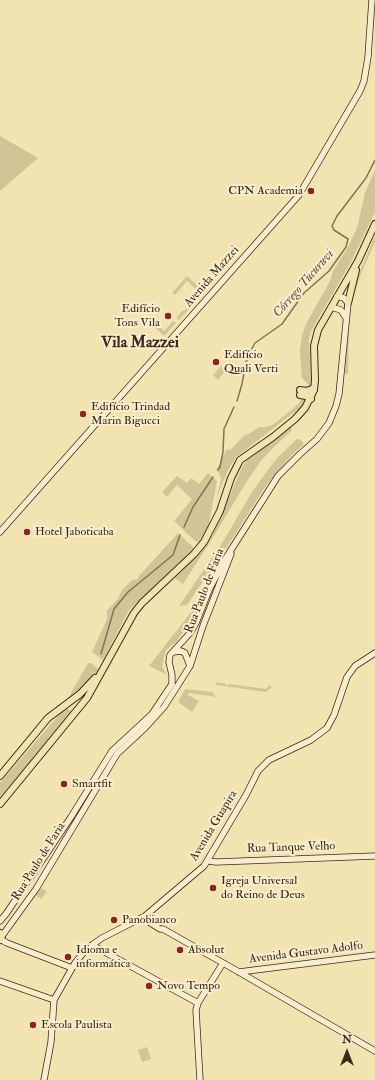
<!DOCTYPE html>
<html>
<head>
<meta charset="utf-8">
<style>
  body { margin:0 }
  #map { position:relative; width:375px; height:1080px; overflow:hidden; background:#f2e4b0; font-family:"IM FELL Double Pica",serif }
  canvas { display:block }
  .north { position:absolute; left:327px; top:1032px; width:40px; height:40px; -webkit-text-stroke:3px #f7edcc; paint-order:stroke; rotate:0deg; font-size:11px; font-weight:700; line-height:16px; text-align:center; color:#3d281b }
  .north::after { content:''; display:block; margin:auto; width:14px; height:18px; background:#3d281b; clip-path:polygon(50% 0,100% 100%,50% 72%,0 100%) }
</style>
</head>
<body>
<div id="map">
<canvas width="375" height="1080"></canvas>
<div class="north">N</div>
</div>
<script>
const context = document.querySelector('canvas').getContext('2d');
context.lineJoin = 'round';
function fillPath(path, color) {
  context.fillStyle = color;
  context.fill(path, 'evenodd');
}
function toPath(rows) {
  const path = new Path2D();
  for (const r of rows) {
    path.moveTo(r[0], r[1]);
    for (let i = 2; i < r.length; i += 2) path.lineTo(r[i], r[i + 1]);
  }
  return path;
}
function stroke(path, color, width, dash) {
  context.strokeStyle = color;
  context.lineWidth = width;
  context.lineCap = dash ? 'butt' : 'round';
  context.setLineDash(dash || []);
  context.stroke(path);
}
function label(font, color, halo, rows, align = 'center') {
  context.font = font + ' "IM FELL Double Pica",serif';
  context.lineWidth = 4;
  context.setLineDash([]);
  context.textBaseline = 'middle';
  context.strokeStyle = halo;
  context.fillStyle = color;
  for (const [text, x, y, turn = 0] of rows) {
    context.save();
    context.translate(x, y);
    context.rotate((+turn || 0) * Math.PI / 180);
    context.textAlign = isNaN(turn) ? turn : align;
    if (halo) context.strokeText(text, 0, 0);
    context.fillText(text, 0, 0);
    context.restore();
  }
}
const green = toPath([
  [0,136,38,158,0,191],
  [375,170,375,212,351,262,311,331,309,339,311,387,302,378,300,351,302,335,307,322,330,281,333,271,348,247,357,228,365,193],
  [375,236,375,242,360,276,351,304,349,329,348,374,346,375,345,372,347,323,354,285],
  [187,276,204,292,199,298,195,294,198,291,187,281,175,295,172,293],
  [195,298,197,300,179,320,176,318,183,310,185,311,185,309],
  [150,318,164,331,173,321,176,323,164,336,148,321],
  [221,366,226,370,218,380,213,375],
  [304,397,307,400,301,407,236,457,227,472,216,500,221,480,220,475,216,470,227,449,230,450,246,434,247,435,259,427,267,427,274,424,295,407],
  [290,426,292,430,272,449,260,462,247,481,212,539,183,584,175,578,196,558,213,535,242,467,246,461],
  [297,439,300,439,304,444,291,456,267,484,208,577,199,587,187,605,179,606,224,540,252,492,264,475,278,457],
  [208,473,217,481,208,528,199,542,195,541,174,521,192,499,177,485,167,497,162,492,177,476,187,483,191,478,199,484],
  [178,533,193,547,193,549,129,610,103,660,92,652,107,619,107,610,117,600,122,590,132,580,138,579,138,577],
  [195,607,195,611,189,624,176,642,166,650,162,666,167,675,149,666],
  [88,663,91,663,99,670,95,677,76,694,67,700],
  [216,682,226,684,226,685,228,686,229,684,266,689,269,685,272,687,266,692,216,685],
  [185,689,212,692,216,697,189,693,188,695,199,701,192,712,178,702],
  [65,708,71,710,71,715,0,797,0,783,63,710],
  [41,888,47,891,42,899,36,896],
  [147,1047,151,1059,142,1062,138,1050]
]);
const stream = toPath([
  [237,401,242,384,246,362,251,350,255,343,282,324,304,293,329,271,346,247,348,239,334,230,332,226,337,216,366,178,375,160],
  [218,470,220,467,223,452,224,429,234,407],
  [184,527,193,507,213,477],
  [101,654,114,609,128,592,173,555,180,535]
]);
const secondary = toPath([
  [331,307,341,310,346,318],
  [0,532,299,195,360,91,364,81,368,57,372,0],
  [173,652,181,651,185,653,190,666],
  [209,861,216,862,375,856],
  [145,916,149,922,160,929,163,929,239,972,375,1051],
  [0,921,6,914,71,817,112,751,152,714,172,684,172,675,169,662,170,655,190,633,196,623,209,590,224,561,278,476,300,454,317,439,329,423,336,406,339,394,348,303,344,298,337,296],
  [2,936,36,889,117,754,145,728,164,707,190,666,203,626,231,554],
  [0,939,7,943,72,968],
  [92,945,198,1003],
  [239,972,375,955],
  [0,981,54,1000],
  [54,1000,75,963,84,952,92,945,102,938,145,916,204,866,246,795,258,771,269,760,311,740,327,728,334,715,347,677,355,666,375,653],
  [44,1080,51,1042,54,1000],
  [200,1080,196,1010,198,1003,223,963]
]);
const primary = toPath([
  [348,303,356,270],
  [300,390,307,391,314,388],
  [300,395,306,396,311,399],
  [0,776,48,718,80,694,95,678],
  [0,804,87,698,134,613,142,603,194,554,204,542,220,511,231,478,240,460,273,437,295,419,305,408,314,390,315,380,314,346,318,330,358,261,375,224],
  [0,933,2,936,0,940]
]);
const markers = [
  [311,191,4,"#8f2418"],
  [168,316,4,"#8f2418"],
  [216,362,4,"#8f2418"],
  [83,414,4,"#8f2418"],
  [27,532,4,"#8f2418"],
  [64,784,4,"#8f2418"],
  [213,888,4,"#8f2418"],
  [114,920,4,"#8f2418"],
  [180,950,4,"#8f2418"],
  [68,957,4,"#8f2418"],
  [149,986,4,"#8f2418"],
  [33,1025,4,"#8f2418"]
];
const poiNames = [
  ["CPN Academia",303,191,"right"],
  ["Edifício",160,309,"right"],
  ["Tons Vila",160,323,"right"],
  ["Edifício",224,355],
  ["Quali Verti",224,369],
  ["Edifício Trindad",91,407],
  ["Marin Bigucci",91,421],
  ["Hotel Jaboticaba",35,532],
  ["Smartfit",72,784],
  ["Igreja Universal",221,881],
  ["do Reino de Deus",221,895],
  ["Panobianco",122,920],
  ["Idioma e",76,950],
  ["informática",76,964],
  ["Absolut",188,950],
  ["Novo Tempo",157,986],
  ["Escola Paulista",41,1025]
];
const streetNames = [
  ["Avenida Mazzei",212,277,-49],
  ["Rua Paulo de Faria",205,591,-69],
  ["Avenida Guapira",214,826,-59],
  ["Rua Tanque Velho",291,848,-2],
  ["Rua Paulo de Faria",39,862,-58],
  ["Avenida Gustavo Adolfo",306,953,-7]
];
const waterNames = [
  ["Córrego Tucuruvi",304,284,-49]
];
const districtNames = [
  ["Vila Mazzei",140,344]
];
fillPath(green, '#d3c497');
stroke(stream, '#847256', 1.5);
stroke(secondary, '#3d281b', 7);
stroke(primary, '#3d281b', 8);
stroke(secondary, '#f7edcc', 5.5);
stroke(primary, '#f2e4b0', 6);
for (const [x, y, r, color] of markers) {
  const dot = new Path2D();
  dot.arc(x, y, r, 0, 2 * Math.PI);
  context.fillStyle = color;
  context.fill(dot);
  stroke(dot, '#f7edcc', 1.5);
}
label('12px', '#3d281b', '#f7edcc', poiNames, 'left');
label('12px', '#3d281b', '#f7edcc', streetNames);
label('italic 13px', '#614d38', '#f7edcc', waterNames);
label('bold 16px', '#3d281b', '#f7edcc', districtNames);
</script>
</body>
</html>
